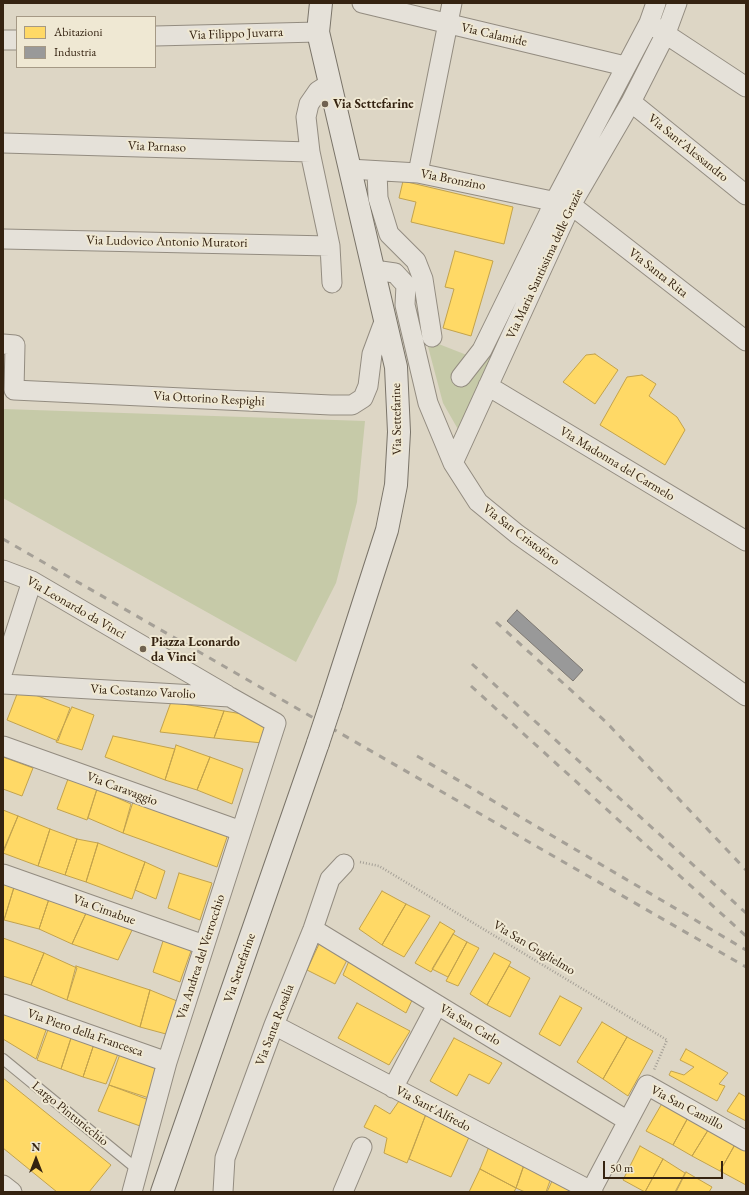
<!DOCTYPE html>
<html>
<head>
<meta charset="utf-8">
<style>
  body { margin:0 }
  #map { position:relative; width:749px; height:1195px; overflow:hidden; background:#ddd6c5; font-family:"EB Garamond",serif }
  canvas { display:block }
  .frame { position:absolute; inset:0; border:4px solid #352311; pointer-events:none }
  .legend { position:absolute; left:16px; top:16px; width:140px; height:52px; box-sizing:border-box; background:#efe8d3; border:1px solid #a59985; margin:0; padding:5px 7px; list-style:none; font-size:12px; color:#352311 }
  .legend li { display:flex; align-items:center; gap:8px; height:20px }
  .legend b { width:20px; border:1px solid #a59985 }
  .north { position:absolute; left:16px; top:1139px; width:40px; height:40px; -webkit-text-stroke:3px #efe8d3; paint-order:stroke; rotate:0deg; font-size:11px; font-weight:700; line-height:16px; text-align:center; color:#352311 }
  .north::after { content:''; display:block; margin:auto; width:14px; height:18px; background:#352311; clip-path:polygon(50% 0,100% 100%,50% 72%,0 100%) }
  .scale { position:absolute; left:603px; top:1161px; width:120px; height:18px; box-sizing:border-box; border:2px solid #352311; border-top:0; padding-left:5px; font-size:12px; line-height:14px; white-space:nowrap; color:#352311; -webkit-text-stroke:3px #efe8d3; paint-order:stroke }
</style>
</head>
<body>
<div id="map">
<canvas width="749" height="1195"></canvas>
<div class="frame"></div>
<ul class="legend">
<li><b style="height:11px;background:#ffd966"></b>Abitazioni</li>
<li><b style="height:11px;background:#999"></b>Industria</li>
</ul>
<div class="north">N</div>
<div class="scale">50 m</div>
</div>
<script>
const context = document.querySelector('canvas').getContext('2d');
context.lineJoin = 'round';
function fillPath(path, color) {
  context.fillStyle = color;
  context.fill(path, 'evenodd');
}
function toPath(rows) {
  const path = new Path2D();
  for (const r of rows) {
    path.moveTo(r[0], r[1]);
    for (let i = 2; i < r.length; i += 2) path.lineTo(r[i], r[i + 1]);
  }
  return path;
}
function stroke(path, color, width, dash) {
  context.strokeStyle = color;
  context.lineWidth = width;
  context.lineCap = dash ? 'butt' : 'round';
  context.setLineDash(dash || []);
  context.stroke(path);
}
function label(font, color, halo, rows, align = 'center') {
  context.font = font + ' "EB Garamond",serif';
  context.lineWidth = 4;
  context.setLineDash([]);
  context.textBaseline = 'middle';
  context.strokeStyle = halo;
  context.fillStyle = color;
  for (const [text, x, y, turn = 0] of rows) {
    context.save();
    context.translate(x, y);
    context.rotate((+turn || 0) * Math.PI / 180);
    context.textAlign = isNaN(turn) ? turn : align;
    if (halo) context.strokeText(text, 0, 0);
    context.fillText(text, 0, 0);
    context.restore();
  }
}
const green = toPath([
  [563,213,459,431,443,403,426,339,482,361],
  [3,409,365,421,357,502,336,583,296,662,3,498]
]);
const homes = toPath([
  [403,181,513,207,504,244,411,222,416,202,399,198,403,181],
  [455,251,493,261,471,336,443,328,454,289,445,287,455,251],
  [595,354,618,370,595,404,563,382,586,355,595,354],
  [642,375,656,384,649,396,677,417,685,430,665,465,600,425,627,377,642,375],
  [19,689,70,708,58,741,7,720,19,689],
  [171,702,224,711,214,738,160,732,171,702],
  [72,707,94,715,82,750,56,742,72,707],
  [224,711,267,718,262,743,214,738,224,711],
  [113,736,175,749,165,780,105,757,113,736],
  [176,745,210,757,197,790,165,780,176,745],
  [3,757,33,768,22,796,3,789,3,757],
  [210,757,243,769,232,804,197,790,210,757],
  [68,779,97,789,87,820,57,809,68,779],
  [97,789,131,804,123,833,88,818,97,789],
  [133,802,228,834,217,867,123,833,133,802],
  [3,810,18,816,3,851,3,810],
  [18,816,50,829,38,866,3,853,18,816],
  [50,829,77,839,65,875,38,866,50,829],
  [77,839,98,843,86,882,65,875,77,839],
  [98,843,145,862,132,899,86,882,98,843],
  [145,862,165,871,156,899,135,890,145,862],
  [179,873,212,883,200,920,168,908,179,873],
  [3,880,15,884,4,920,3,919,3,880],
  [15,884,50,896,39,929,4,920,15,884],
  [382,891,406,904,382,945,359,929,382,891],
  [50,896,87,911,72,944,39,929,50,896],
  [406,904,430,916,404,957,382,945,406,904],
  [87,911,133,928,118,960,72,944,87,911],
  [440,922,455,931,431,972,415,963,440,922],
  [453,934,467,942,448,977,432,969,453,934],
  [3,938,44,953,31,985,3,976,3,938],
  [164,938,192,948,180,982,153,972,164,938],
  [320,942,349,956,335,984,307,970,320,942],
  [467,942,479,948,458,986,446,981,467,942],
  [44,953,77,968,67,1000,31,985,44,953],
  [494,953,511,962,487,1005,470,994,494,953],
  [349,961,414,996,406,1013,343,975,349,961],
  [76,966,150,990,140,1027,67,1000,76,966],
  [509,966,530,978,510,1017,487,1005,509,966],
  [150,990,177,1001,166,1034,140,1027,150,990],
  [560,996,582,1008,560,1046,539,1034,560,996],
  [357,1003,410,1031,389,1065,338,1038,357,1003],
  [3,1012,46,1030,36,1059,3,1039,3,1012],
  [602,1022,627,1037,603,1079,577,1062,602,1022],
  [49,1027,72,1035,61,1069,37,1060,49,1027],
  [72,1035,94,1044,83,1077,61,1069,72,1035],
  [627,1037,653,1051,628,1096,603,1079,627,1037],
  [454,1038,502,1063,489,1084,469,1074,457,1096,430,1081,454,1038],
  [94,1044,118,1054,106,1084,83,1077,94,1044],
  [686,1049,728,1073,719,1084,725,1086,717,1101,669,1075,671,1071,684,1075,694,1067,680,1060,686,1049],
  [120,1054,158,1069,149,1098,109,1085,120,1054],
  [3,1078,111,1165,89,1192,57,1192,3,1148,3,1078],
  [109,1085,149,1100,143,1127,98,1111,109,1085],
  [739,1093,746,1097,746,1121,727,1111,739,1093],
  [664,1100,690,1114,673,1145,646,1131,664,1100],
  [399,1101,426,1114,407,1163,384,1153,387,1138,364,1127,375,1105,390,1114,399,1101],
  [426,1114,470,1135,451,1177,409,1159,426,1114],
  [690,1114,710,1127,692,1156,673,1145,690,1114],
  [710,1127,737,1141,720,1171,692,1156,710,1127],
  [737,1141,746,1147,746,1185,720,1171,737,1141],
  [490,1144,525,1162,516,1188,480,1169,490,1144],
  [640,1146,663,1159,645,1192,623,1180,640,1146],
  [663,1159,685,1173,675,1192,645,1192,663,1159],
  [525,1162,551,1178,546,1192,525,1192,516,1188,525,1162],
  [480,1169,516,1188,514,1192,469,1192,480,1169],
  [686,1172,712,1187,709,1192,676,1192,686,1172],
  [553,1179,579,1192,547,1192,553,1179]
]);
const industry = toPath([
  [517,610,583,670,573,681,507,621,517,610]
]);
const path = toPath([
  [360,862,379,866,667,1040,654,1070]
]);
const lane = toPath([
  [3,1059,137,1169]
]);
const street = toPath([
  [362,3,625,66],
  [655,27,746,87],
  [155,36,318,32],
  [3,40,17,40],
  [329,84,318,91,309,104,306,117,310,152,330,246,332,283],
  [631,102,746,195],
  [3,143,310,152],
  [349,169,418,173,571,205,746,341],
  [377,171,378,198,389,234,416,261,423,279,432,337],
  [418,173,452,3],
  [3,239,330,246],
  [374,270,395,273,406,285,405,305,428,403,453,463,478,502,517,534,746,696],
  [3,344,15,345,14,390,331,405,352,405,363,398,368,386,372,354,385,319],
  [461,377,482,350,555,201,649,23,656,3],
  [488,386,746,541],
  [453,463,571,205,631,102,666,33,677,3],
  [3,570,32,581,227,695],
  [3,671,32,581],
  [3,684,230,697,276,723,167,1062,132,1192],
  [3,746,241,831],
  [3,874,204,945],
  [313,929,628,1121],
  [3,1004,167,1062],
  [274,1025,593,1192],
  [393,1088,437,1005],
  [3,1185,12,1192],
  [591,1191,647,1085,746,1141],
  [223,1192,225,1158,274,1025,313,929,330,879,344,864],
  [343,1192,362,1147]
]);
const secondary = toPath([
  [321,3,318,32,396,367,399,432,396,485,387,530,331,704],
  [162,1192,318,743]
]);
const rail = toPath([
  [3,539,746,967],
  [496,622,607,723,746,870],
  [472,664,746,913],
  [471,686,746,936],
  [417,756,746,950]
]);
const secondaryBridge = toPath([
  [318,743,331,704]
]);
const markers = [
  [325,104,4,"#706250"],
  [143,649,4,"#706250"]
];
const streetNames = [
  ["Via Filippo Juvarra",236,34,-2],
  ["Via Calamide",494,35,13],
  ["Via Parnaso",157,147,2],
  ["Via Sant'Alessandro",688,148,39],
  ["Via Bronzino",453,180,11],
  ["Via Ludovico Antonio Muratori",167,242,1],
  ["Via Maria Santissima delle Grazie",545,264,-65],
  ["Via Santa Rita",658,273,38],
  ["Via Ottorino Respighi",209,399,3],
  ["Via Settefarine",397,419,-91],
  ["Via Madonna del Carmelo",617,464,31],
  ["Via San Cristoforo",521,535,37],
  ["Via Leonardo da Vinci",76,608,30],
  ["Via Costanzo Varolio",143,692,3],
  ["Via Caravaggio",122,789,20],
  ["Via Cimabue",104,910,20],
  ["Via San Guglielmo",534,948,31],
  ["Via Andrea del Verrocchio",201,957,-72],
  ["Via Settefarine",240,968,-71],
  ["Via Santa Rosalia",275,1025,-69],
  ["Via San Carlo",470,1025,31],
  ["Via Piero della Francesca",85,1033,19],
  ["Via San Camillo",687,1108,28],
  ["Via Sant'Alfredo",433,1109,28],
  ["Largo Pinturicchio",70,1114,39]
];
const poiNames = [
  ["Via Settefarine",333,104],
  ["Piazza Leonardo",151,642],
  ["da Vinci",151,657]
];
fillPath(green, '#c6caa8');
fillPath(homes, '#ffd966');
stroke(homes, '#c2a24c', 1);
fillPath(industry, '#999');
stroke(industry, '#7b7670', 1);
stroke(lane, '#938c80', 12);
stroke(street, '#938c80', 21);
stroke(secondary, '#7a7469', 24);
stroke(path, '#a5a097', 2.5, [1, 2]);
stroke(lane, '#e5e1d9', 10);
stroke(street, '#e5e1d9', 19);
stroke(secondary, '#e5e1d9', 22);
stroke(rail, '#a5a097', 3, [7, 7]);
stroke(secondaryBridge, '#7a7469', 24, []);
stroke(secondaryBridge, '#e5e1d9', 22);
for (const [x, y, r, color] of markers) {
  const dot = new Path2D();
  dot.arc(x, y, r, 0, 2 * Math.PI);
  context.fillStyle = color;
  context.fill(dot);
  stroke(dot, '#efe8d3', 1.5);
}
label('13px', '#352311', '#efe8d3', streetNames);
label('bold 13px', '#352311', '#efe8d3', poiNames, 'left');
</script>
</body>
</html>
